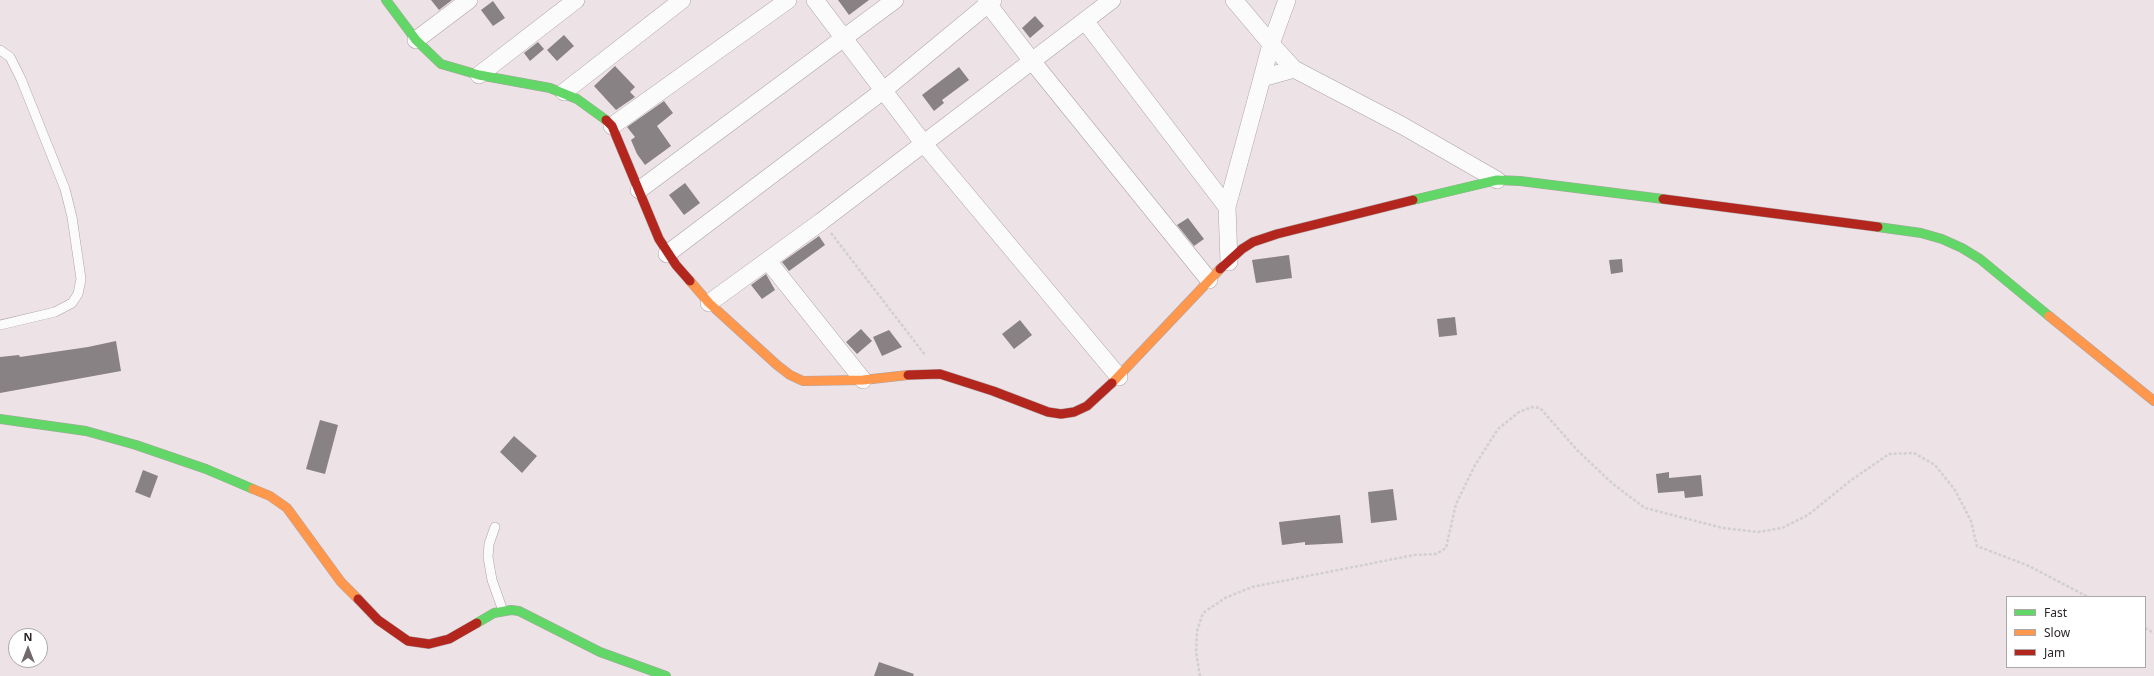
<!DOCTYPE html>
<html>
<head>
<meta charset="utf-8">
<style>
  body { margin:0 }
  #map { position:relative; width:2154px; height:676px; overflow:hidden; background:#ede2e5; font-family:"Noto Sans",sans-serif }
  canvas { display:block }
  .legend { position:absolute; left:2006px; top:596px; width:140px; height:72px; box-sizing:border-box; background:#fff; border:1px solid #aba8a9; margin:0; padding:5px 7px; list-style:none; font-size:12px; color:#2d2628 }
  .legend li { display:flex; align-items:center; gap:8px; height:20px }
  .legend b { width:20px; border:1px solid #aba8a9 }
  .north { position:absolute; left:8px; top:628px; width:40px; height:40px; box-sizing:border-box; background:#fff; border:1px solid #aba8a9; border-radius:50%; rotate:0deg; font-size:11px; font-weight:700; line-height:16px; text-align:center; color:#2d2628 }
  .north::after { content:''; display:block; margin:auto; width:14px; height:18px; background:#70686a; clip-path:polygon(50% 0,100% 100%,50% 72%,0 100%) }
</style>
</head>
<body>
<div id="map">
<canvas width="2154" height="676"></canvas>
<ul class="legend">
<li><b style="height:5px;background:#63d668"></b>Fast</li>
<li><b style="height:5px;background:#ff974d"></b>Slow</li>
<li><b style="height:5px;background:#b3261e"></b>Jam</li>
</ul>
<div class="north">N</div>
</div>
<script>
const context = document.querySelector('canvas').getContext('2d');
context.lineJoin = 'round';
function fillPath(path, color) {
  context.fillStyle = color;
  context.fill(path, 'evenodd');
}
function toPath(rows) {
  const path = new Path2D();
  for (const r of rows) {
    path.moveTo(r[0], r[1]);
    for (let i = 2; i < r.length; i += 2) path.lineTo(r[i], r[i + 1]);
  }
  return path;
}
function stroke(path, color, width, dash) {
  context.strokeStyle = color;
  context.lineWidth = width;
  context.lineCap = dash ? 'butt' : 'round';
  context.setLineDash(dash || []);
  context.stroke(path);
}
const building = toPath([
  [431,0,452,0,439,10],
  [838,0,869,0,849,15],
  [493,1,505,18,493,26,481,10],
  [1035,16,1044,26,1030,38,1022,28],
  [564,35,574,46,557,61,547,50],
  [538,42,544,49,530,61,524,53],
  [615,66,635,87,630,92,635,97,616,110,594,86],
  [959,67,969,80,942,100,944,103,934,111,922,95],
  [664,101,673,113,657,126,671,146,645,165,637,154,631,140,635,137,627,127],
  [685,183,700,203,684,215,669,195],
  [1188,218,1204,239,1194,246,1177,225],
  [819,236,825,245,789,271,782,262],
  [1289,255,1292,278,1256,283,1252,260],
  [1622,259,1623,272,1611,274,1609,260],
  [766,274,775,290,762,299,751,285],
  [1455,317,1457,335,1439,337,1437,319],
  [1020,320,1032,335,1014,349,1002,334],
  [861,329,872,341,857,354,846,342],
  [889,330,902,347,882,356,873,337],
  [116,341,121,371,0,393,0,357,19,355,20,357,88,347],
  [320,420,338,425,325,474,306,469],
  [514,436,537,456,522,473,500,452],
  [143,470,158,476,150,498,135,492],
  [1669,472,1669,478,1701,475,1703,496,1685,498,1684,491,1658,493,1656,474],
  [1393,489,1397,520,1371,523,1368,492],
  [1340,515,1343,543,1305,545,1305,542,1282,545,1279,522],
  [879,662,914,674,913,676,874,676]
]);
const path = toPath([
  [831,233,925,355],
  [2145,628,2154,633],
  [1200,676,1196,652,1197,631,1203,613,1225,598,1252,587,1414,555,1436,554,1446,548,1456,504,1475,465,1498,429,1519,412,1532,407,1540,408,1578,451,1613,484,1645,508,1723,528,1758,532,1782,528,1808,515,1850,481,1889,454,1914,453,1935,465,1955,490,1971,521,1977,546,2029,566,2088,597]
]);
const lane = toPath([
  [0,50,10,57,21,79,65,189,72,217,81,279,78,294,72,303,55,312,0,325],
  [495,527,489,544,488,557,492,580,503,611]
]);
const street = toPath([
  [815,0,924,144,1119,377],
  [993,0,988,4,1032,61,1209,280],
  [1234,0,1271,44,1262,78,1294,69],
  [1287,0,1271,44,1294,69,1403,126,1497,180],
  [1085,21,1227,207],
  [416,40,469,0],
  [479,75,576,0],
  [564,92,682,0],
  [612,126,788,0],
  [639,190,895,0],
  [667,254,884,90,988,4,986,0],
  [768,261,863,380],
  [1229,262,1227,207,1262,78],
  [709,303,822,221,1112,0]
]);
const fast = toPath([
  [386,0,416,40,441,64,479,75,550,88,577,99,606,120],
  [1413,200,1497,180,1520,181,1663,199],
  [1878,227,1921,233,1942,239,1962,248,1980,259,2049,316],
  [0,419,86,431,136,445,206,469,253,489],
  [477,623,494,613,511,610,519,611,600,652,666,676]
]);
const slow = toPath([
  [690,281,709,303,777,365,790,375,803,381,863,380,908,375],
  [2049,316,2154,401],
  [1112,383,1220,269],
  [253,489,270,496,287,508,341,582,358,599]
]);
const jam = toPath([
  [606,120,612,126,659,239,676,265,690,281],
  [1663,199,1878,227],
  [1220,269,1242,249,1253,242,1277,234,1413,200],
  [908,375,940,374,993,391,1048,412,1061,414,1074,412,1087,406,1112,383],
  [358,599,378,620,408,641,429,644,449,639,477,623]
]);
fillPath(building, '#898285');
stroke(lane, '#aca3a6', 10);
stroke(street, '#aca3a6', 18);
stroke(fast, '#aca3a6', 10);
stroke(slow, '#aca3a6', 10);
stroke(jam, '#aca3a6', 10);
stroke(path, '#d2cfd0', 2.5, [3, 2]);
stroke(lane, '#fcfbfb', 9);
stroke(street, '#fcfbfb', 17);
stroke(fast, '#63d668', 9);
stroke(slow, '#ff974d', 9);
stroke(jam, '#b3261e', 9);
</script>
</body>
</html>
